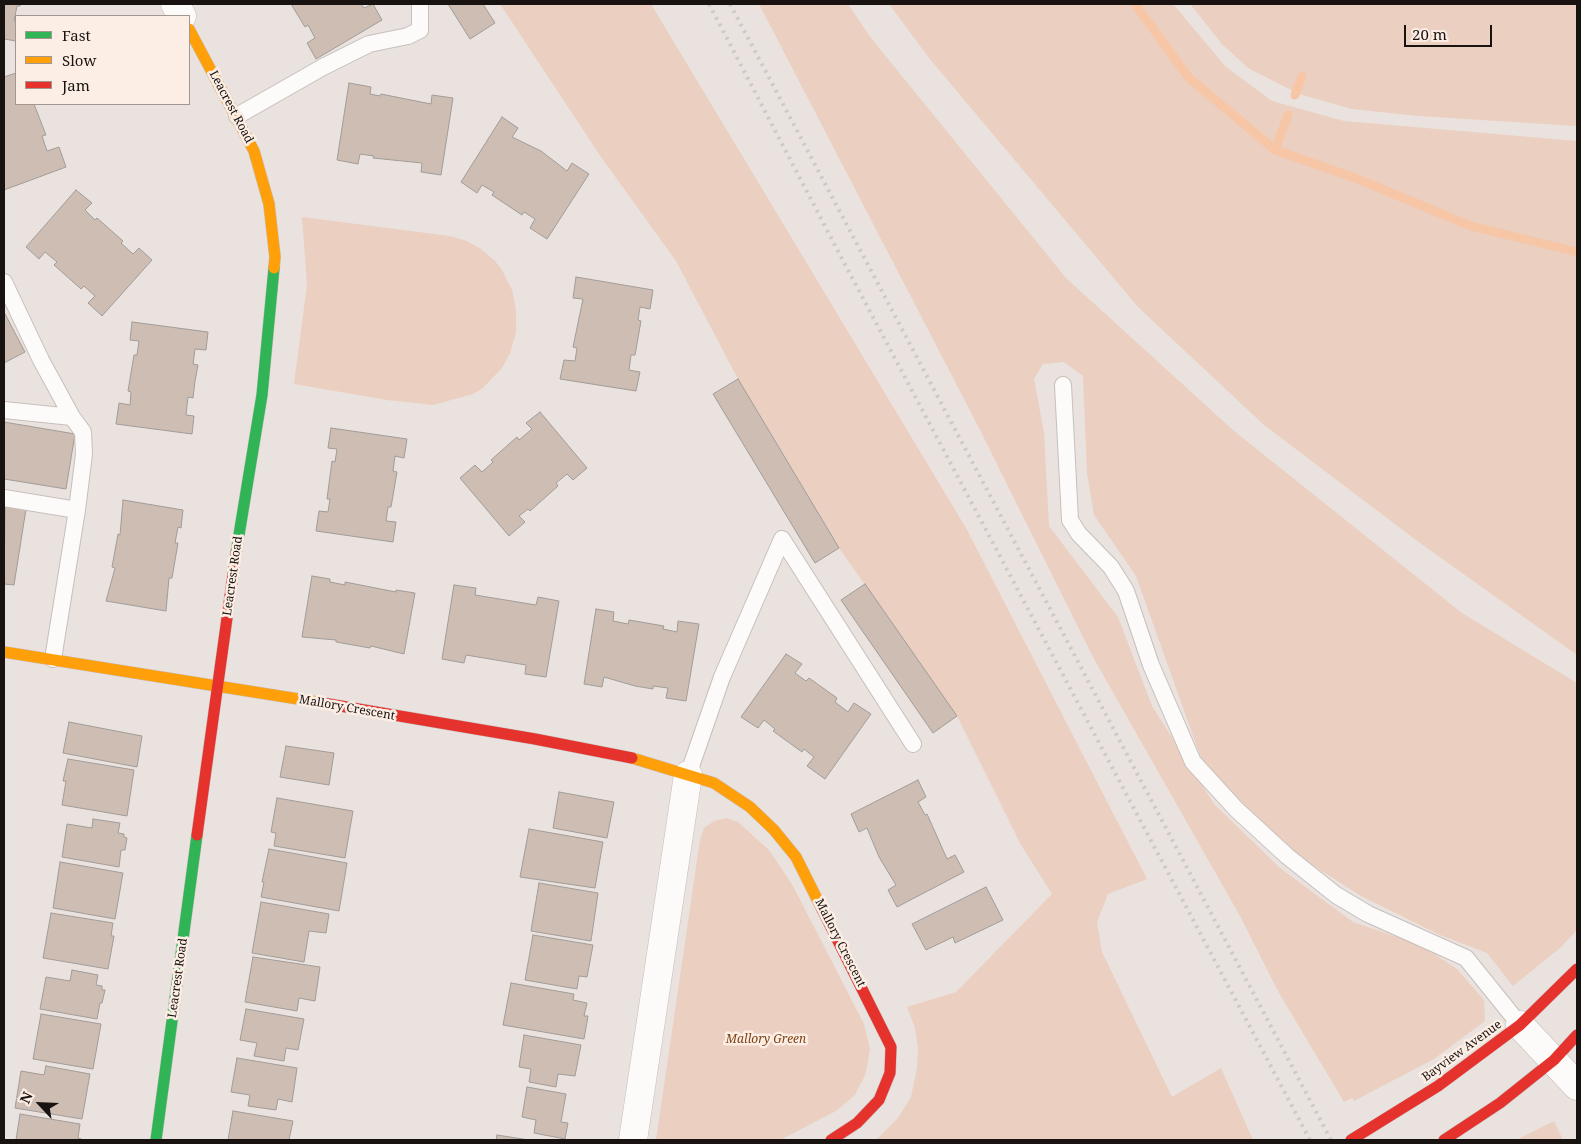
<!DOCTYPE html>
<html>
<head>
<meta charset="utf-8">
<style>
  body { margin:0 }
  #map { position:relative; width:1581px; height:1144px; overflow:hidden; background:#eae2de; font-family:"Noto Serif",serif }
  canvas { display:block }
  .frame { position:absolute; inset:0; border:5px solid #181310; pointer-events:none }
  .legend { position:absolute; left:15px; top:15px; width:175px; height:90px; box-sizing:border-box; background:#fdeee5; border:1px solid #a19690; margin:0; padding:6px 9px; list-style:none; font-size:15px; color:#181310 }
  .legend li { display:flex; align-items:center; gap:10px; height:25px }
  .legend b { width:25px; border:1px solid #a19690 }
  .north { position:absolute; left:15px; top:1079px; width:50px; height:50px; -webkit-text-stroke:4px #fdeee5; paint-order:stroke; rotate:295deg; font-size:14px; font-weight:700; line-height:20px; text-align:center; color:#181310 }
  .north::after { content:''; display:block; margin:auto; width:18px; height:22px; background:#181310; clip-path:polygon(50% 0,100% 100%,50% 72%,0 100%) }
  .scale { position:absolute; left:1404px; top:25px; width:88px; height:22px; box-sizing:border-box; border:2px solid #181310; border-top:0; padding-left:6px; font-size:15px; line-height:18px; white-space:nowrap; color:#181310; -webkit-text-stroke:4px #fdeee5; paint-order:stroke }
</style>
</head>
<body>
<div id="map">
<canvas width="1581" height="1144"></canvas>
<div class="frame"></div>
<ul class="legend">
<li><b style="height:6px;background:#30b455"></b>Fast</li>
<li><b style="height:6px;background:#ff9f0a"></b>Slow</li>
<li><b style="height:6px;background:#e5322d"></b>Jam</li>
</ul>
<div class="north">N</div>
<div class="scale">20 m</div>
</div>
<script>
const context = document.querySelector('canvas').getContext('2d');
context.lineJoin = 'round';
function fillPath(path, color) {
  context.fillStyle = color;
  context.fill(path, 'evenodd');
}
function toPath(rows) {
  const path = new Path2D();
  for (const r of rows) {
    path.moveTo(r[0], r[1]);
    for (let i = 2; i < r.length; i += 2) path.lineTo(r[i], r[i + 1]);
  }
  return path;
}
function stroke(path, color, width, dash) {
  context.strokeStyle = color;
  context.lineWidth = width;
  context.lineCap = dash ? 'butt' : 'round';
  context.setLineDash(dash || []);
  context.stroke(path);
}
function label(font, color, halo, rows, align = 'center') {
  context.font = font + ' "Noto Serif",serif';
  context.lineWidth = 5;
  context.setLineDash([]);
  context.textBaseline = 'middle';
  context.strokeStyle = halo;
  context.fillStyle = color;
  for (const [text, x, y, turn = 0] of rows) {
    context.save();
    context.translate(x, y);
    context.rotate((+turn || 0) * Math.PI / 180);
    context.textAlign = isNaN(turn) ? turn : align;
    if (halo) context.strokeText(text, 0, 0);
    context.fillText(text, 0, 0);
    context.restore();
  }
}
const green = toPath([
  [500,4,651,4,966,528,1147,879,1108,894,1097,922,1102,952,1172,1097,1221,1068,1253,1140,876,1140,898,1118,911,1097,917,1068,918,1049,915,1028,907,1007,956,992,1052,894,1021,845,957,716,839,548,738,379,676,261,601,157],
  [759,4,848,4,871,38,1066,278,1234,431,1462,613,1577,683,1577,930,1560,948,1513,986,1487,953,1440,935,1361,896,1306,861,1240,803,1201,758,1136,576,1094,515,1087,473,1083,376,1064,362,1043,364,1034,379,1044,433,1049,526,1118,617,1152,706,1214,804,1280,868,1353,922,1421,945,1457,969,1484,1000,1485,1021,1434,1059,1354,1101,1352,1098,1344,1102,1279,993,1240,916,1093,657,978,426],
  [889,4,1173,4,1226,67,1272,101,1344,121,1577,141,1577,655,1420,543,1264,425,1138,307,929,58],
  [1190,4,1577,4,1577,126,1418,116,1352,109,1299,94,1248,68,1222,44],
  [302,217,450,236,467,241,481,249,495,261,502,270,512,290,516,310,516,332,510,353,502,368,483,388,473,394,433,405,387,400,294,384,307,285],
  [727,818,738,822,769,850,793,886,864,1024,870,1049,866,1073,855,1095,836,1111,780,1140,656,1140,700,840,704,828,714,821],
  [1554,1121,1563,1140,1516,1140]
]);
const stream = toPath([
  [1135,4,1188,77,1275,150,1355,178,1471,226,1577,252],
  [1295,95,1302,76],
  [1275,150,1288,115]
]);
const building = toPath([
  [4,4,21,4,20,6,17,6,14,21,16,21,16,41,4,39,4,4],
  [291,4,361,4,364,8,373,4,382,20,316,59,307,43,315,38,308,25,305,27,291,4],
  [448,4,483,4,495,23,470,39,448,4],
  [16,73,16,104,34,104,46,135,42,136,47,151,59,147,66,167,4,190,4,77,16,73],
  [349,83,371,87,370,94,380,96,381,94,431,104,432,95,453,98,441,175,421,172,422,163,373,158,374,156,360,154,358,164,337,160,349,83],
  [502,117,518,128,512,137,541,151,567,171,572,163,589,174,547,239,530,228,535,219,524,212,522,215,492,195,494,192,482,185,477,193,461,182,502,117],
  [76,190,92,203,85,210,95,220,97,218,123,241,121,243,133,254,139,248,152,260,102,316,88,303,95,296,84,286,81,289,54,265,57,262,45,252,39,259,26,247,76,190],
  [576,277,653,290,650,309,640,307,638,320,641,321,635,355,631,355,629,370,640,372,636,391,560,379,564,360,575,361,577,348,573,347,583,299,573,298,576,277],
  [4,312,25,352,4,363,4,312],
  [132,322,208,332,206,350,195,349,193,364,198,365,195,381,193,398,188,397,186,415,194,416,192,434,116,424,119,403,130,405,131,392,128,391,134,355,137,355,139,341,130,340,132,322],
  [738,379,839,548,815,563,713,394,738,379],
  [540,412,587,468,573,480,567,474,556,483,558,486,530,511,528,509,519,516,525,522,509,536,460,478,475,465,482,472,493,462,491,460,517,437,519,440,532,429,526,423,540,412],
  [4,422,75,434,66,489,4,479,4,422],
  [331,428,407,439,404,458,395,456,393,471,397,472,391,507,388,507,386,521,396,522,393,542,316,531,319,511,328,512,330,499,327,499,332,461,335,462,337,449,328,448,331,428],
  [123,500,183,510,181,528,178,527,175,543,178,543,172,578,169,578,166,611,106,601,115,568,112,567,118,534,120,535,123,500],
  [5,506,26,509,14,585,4,584,5,506],
  [312,576,330,579,330,582,345,585,345,582,396,592,396,590,415,593,404,654,371,646,370,648,336,642,336,640,302,637,312,576],
  [865,584,957,716,933,733,841,600,865,584],
  [454,585,476,588,475,595,536,605,538,597,559,601,546,677,525,674,526,665,466,655,464,663,442,659,454,585],
  [596,609,614,612,613,621,628,624,629,620,664,626,663,629,677,632,678,621,699,624,686,701,666,698,668,688,653,686,653,689,635,686,604,677,602,687,584,684,596,609],
  [786,654,802,664,795,673,806,681,809,678,837,698,835,702,848,712,854,703,871,714,825,779,807,766,814,757,804,749,802,752,773,731,775,729,764,720,758,728,741,717,786,654],
  [69,722,142,736,137,767,63,753,69,722],
  [286,746,334,753,329,785,280,777,286,746],
  [68,759,134,770,127,816,62,805,66,781,63,781,68,759],
  [918,780,926,797,918,802,925,815,927,814,947,859,955,855,964,872,897,907,888,890,896,885,879,857,867,828,859,832,851,814,918,780],
  [559,792,614,802,607,838,553,828,559,792],
  [277,798,353,811,345,858,274,846,276,833,271,832,277,798],
  [93,819,120,823,118,833,124,834,124,837,127,838,125,850,121,850,119,867,62,857,67,824,92,828,93,819],
  [529,829,603,842,595,888,520,877,529,829],
  [269,849,347,863,339,911,261,897,264,882,262,882,269,849],
  [60,862,123,873,115,919,53,908,60,862],
  [539,883,598,893,591,941,531,931,539,883],
  [986,887,1003,920,955,943,953,937,926,950,912,924,986,887],
  [261,902,329,914,326,933,309,931,304,962,252,953,261,902],
  [51,913,113,923,111,936,114,936,108,969,43,958,51,913],
  [533,935,593,945,587,977,579,976,577,989,525,980,533,935],
  [253,957,320,967,315,1001,299,998,297,1011,245,1002,253,957],
  [72,970,98,975,96,985,102,986,102,990,105,990,102,1003,100,1003,97,1019,40,1009,46,977,70,981,72,970],
  [511,983,574,994,573,1000,587,1003,584,1016,588,1016,584,1039,503,1025,511,983],
  [246,1009,304,1019,298,1050,286,1048,284,1061,254,1056,257,1043,240,1040,246,1009],
  [41,1014,101,1024,93,1069,33,1059,41,1014],
  [524,1035,581,1045,575,1076,558,1074,556,1087,529,1082,531,1069,519,1067,524,1035],
  [237,1058,297,1068,292,1102,278,1099,276,1110,248,1106,250,1095,231,1092,237,1058],
  [46,1066,90,1074,82,1119,15,1108,21,1071,44,1075,46,1066],
  [527,1087,566,1094,561,1122,568,1123,565,1139,534,1133,536,1120,522,1117,527,1087],
  [233,1111,293,1121,289,1140,228,1140,233,1111],
  [20,1114,80,1124,78,1138,84,1140,16,1140,20,1114],
  [497,1135,529,1140,496,1140,497,1135]
]);
const lane = toPath([
  [237,116,323,67,369,44,408,36,420,30,420,4],
  [4,282,41,360,72,417,83,432,84,454,77,510,53,659],
  [1063,385,1070,520,1079,534,1111,567,1126,591,1151,665,1193,762,1236,809,1287,856,1336,895,1368,914,1466,958,1520,1025],
  [4,410,72,417],
  [4,498,77,510],
  [782,539,913,744],
  [688,775,722,677,782,539]
]);
const street = toPath([
  [175,4,182,16],
  [1520,1025,1577,1086],
  [633,1140,688,775]
]);
const fast = toPath([
  [236,553,262,395,274,268],
  [156,1140,197,835]
]);
const slow = toPath([
  [189,29,254,151,269,204,275,257,274,268],
  [4,652,317,702],
  [632,758,714,783,750,807,774,830,796,857,822,909]
]);
const jam = toPath([
  [317,702,535,739,632,758],
  [197,835,236,553],
  [822,909,891,1047,890,1073,879,1100,857,1123,831,1140],
  [1351,1140,1438,1086,1520,1025,1577,969],
  [1444,1140,1500,1103,1554,1060,1577,1035]
]);
const rail = toPath([
  [709,4,840,255,1310,1140],
  [730,4,1331,1140]
]);
const streetNames = [
  ["Leacrest Road",231,107,62],
  ["Leacrest Road",233,576,-82],
  ["Mallory Crescent",347,708,10],
  ["Mallory Crescent",840,943,63],
  ["Leacrest Road",178,978,-82],
  ["Bayview Avenue",1462,1051,-36]
];
const parkNames = [
  ["Mallory Green",766,1040]
];
fillPath(green, '#ebcfc0');
stroke(stream, '#f7c6a7', 9);
fillPath(building, '#cdbdb3');
stroke(building, '#a19c99', 1);
stroke(lane, '#c6bfbc', 18);
stroke(street, '#c6bfbc', 29);
stroke(fast, '#c6bfbc', 12);
stroke(slow, '#c6bfbc', 12);
stroke(jam, '#c6bfbc', 12);
stroke(lane, '#fcfbfa', 16);
stroke(street, '#fcfbfa', 28);
stroke(fast, '#30b455', 11);
stroke(slow, '#ff9f0a', 11);
stroke(jam, '#e5322d', 11);
stroke(rail, '#cccac9', 4, [2.5, 5]);
label('12px', '#181310', '#fdeee5', streetNames);
label('italic 12px', '#7d4113', '#fdeee5', parkNames);
</script>
</body>
</html>
